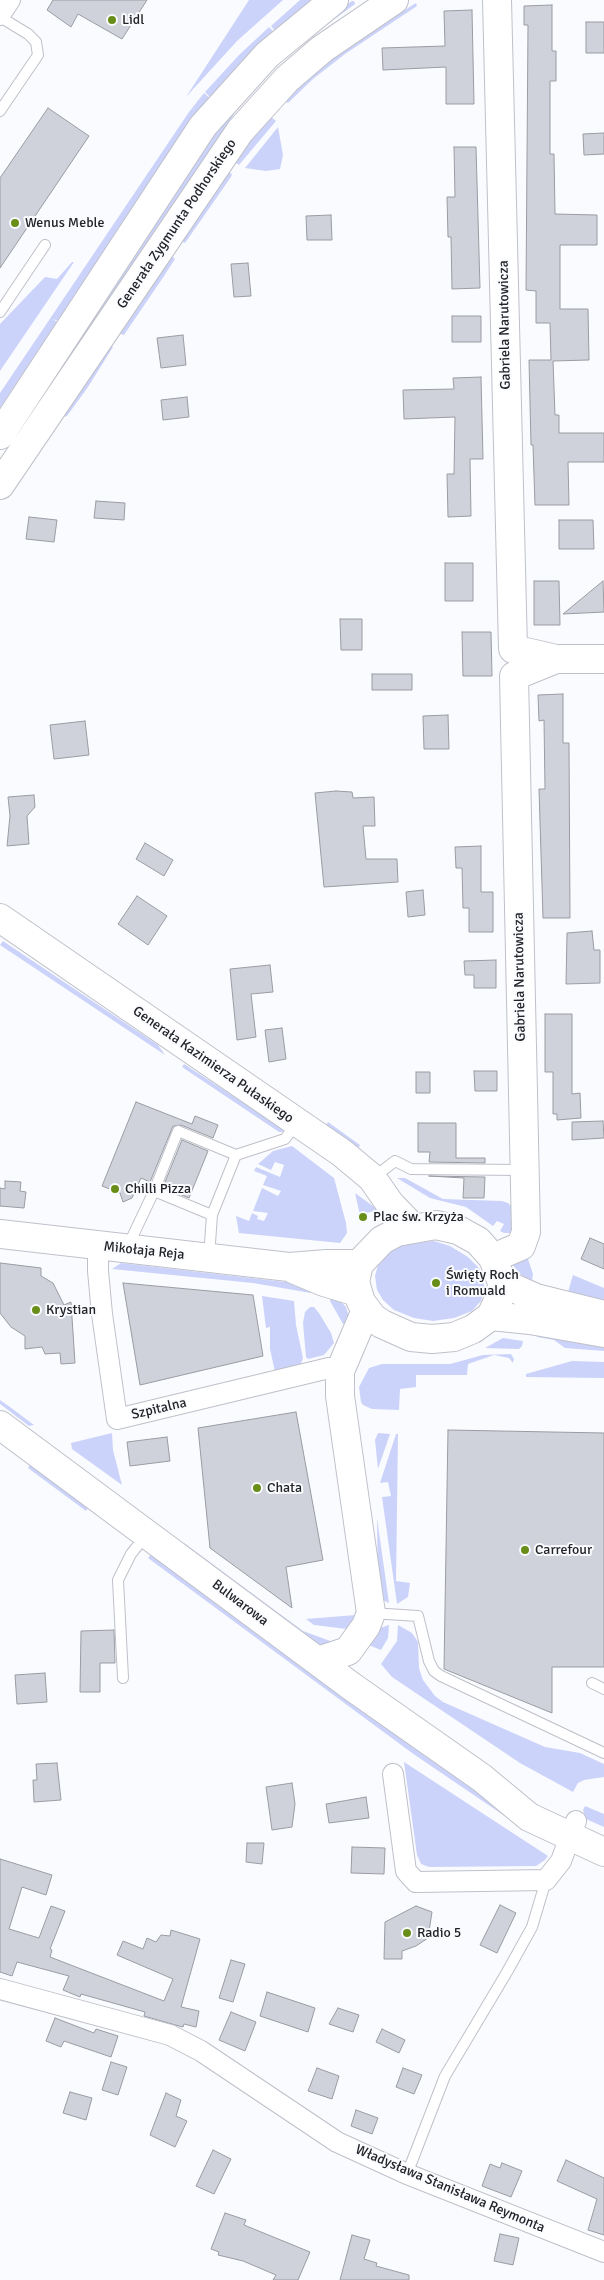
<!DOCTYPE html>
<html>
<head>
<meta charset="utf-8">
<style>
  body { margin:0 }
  canvas { display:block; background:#fafbfe }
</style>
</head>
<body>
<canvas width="604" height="2280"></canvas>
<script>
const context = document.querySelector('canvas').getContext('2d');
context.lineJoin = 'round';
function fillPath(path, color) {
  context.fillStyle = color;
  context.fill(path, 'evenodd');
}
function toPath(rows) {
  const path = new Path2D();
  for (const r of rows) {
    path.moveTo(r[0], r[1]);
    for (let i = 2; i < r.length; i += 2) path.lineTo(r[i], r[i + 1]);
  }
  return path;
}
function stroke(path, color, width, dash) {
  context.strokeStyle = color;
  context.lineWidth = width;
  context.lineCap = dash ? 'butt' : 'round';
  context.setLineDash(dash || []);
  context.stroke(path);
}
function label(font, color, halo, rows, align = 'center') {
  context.font = font + ' Signika,sans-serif';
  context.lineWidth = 4;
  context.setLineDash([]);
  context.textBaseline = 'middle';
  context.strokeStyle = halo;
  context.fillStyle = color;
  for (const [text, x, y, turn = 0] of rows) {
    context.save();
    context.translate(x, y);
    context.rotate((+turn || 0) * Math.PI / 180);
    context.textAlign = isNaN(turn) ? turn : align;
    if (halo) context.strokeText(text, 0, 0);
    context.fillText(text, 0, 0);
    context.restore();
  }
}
const green = toPath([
  [249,0,283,0,237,41,186,97],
  [300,0,316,0,276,32,271,26],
  [352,1,354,1,355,4,325,26,284,59,256,86,234,114,205,163,0,462,184,172,254,82,327,18],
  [416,3,417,6,345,54,313,79,288,103,286,102,286,98,352,43],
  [269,27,275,33,211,98,205,92,239,55],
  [204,93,211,99,58,321,53,319,57,322,0,408,0,393,189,112],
  [270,116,276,121,239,165,233,161],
  [278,127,283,155,280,169,266,171,245,168],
  [225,170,232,174,231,177,185,243,180,240],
  [170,254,175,259,162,279,124,335,117,333],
  [72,262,74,262,0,371,0,324,45,277,57,279],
  [109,344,113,347,88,387,67,416,63,417],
  [3,941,158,1045,165,1055,0,945],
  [184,1064,282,1128,283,1132,279,1132,182,1067],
  [328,1122,360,1145,359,1147,355,1148,325,1127],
  [292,1146,334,1178,346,1223,347,1233,340,1243,239,1233,236,1216,249,1221,252,1213,258,1216,257,1219,264,1221,268,1213,253,1211,262,1188,278,1196,281,1191,263,1185,267,1176,254,1171,256,1167,280,1177,284,1165,275,1162,271,1170,258,1164,273,1151],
  [397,1178,405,1178,443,1199,502,1201,508,1203,511,1206,511,1233,504,1233,500,1231,504,1224,497,1221,493,1226,466,1207,430,1198],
  [355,1193,377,1209,377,1210,360,1215],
  [434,1241,450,1246,468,1257,479,1268,484,1277,484,1291,481,1301,472,1311,454,1318,433,1321,414,1318,394,1310,383,1300,377,1290,375,1276,379,1261,388,1253,401,1244],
  [527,1256,533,1274,532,1282,520,1274,511,1263],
  [121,1263,294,1283,314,1291,311,1293,253,1283,112,1269],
  [573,1275,604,1288,604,1302,568,1292],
  [332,1292,346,1307,349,1317,348,1325,343,1324,330,1301],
  [262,1296,294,1301,296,1325,303,1358,300,1366,275,1372,270,1349,270,1327,266,1328],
  [310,1307,314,1307,319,1313,331,1333,334,1343,324,1355,308,1359,306,1357,303,1323,305,1312],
  [538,1330,604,1343,604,1351,565,1348,554,1340,537,1337],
  [503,1338,523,1341,522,1346,519,1349,485,1348],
  [511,1354,514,1359,513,1363,509,1358,494,1355,468,1364,467,1375,416,1375,416,1387,400,1389,399,1410,372,1409,363,1405,361,1402,359,1387,369,1368,382,1364,450,1364,483,1355],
  [572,1361,604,1362,604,1378,526,1377,526,1374],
  [0,1400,10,1407,34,1425,29,1426,0,1404],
  [112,1433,113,1450,122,1485,72,1449,71,1443],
  [378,1433,390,1434,378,1469,375,1440],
  [396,1434,398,1434,396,1581,410,1583,408,1597,397,1604,382,1497,391,1496,388,1482,380,1483],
  [32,1461,90,1505,86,1511,28,1468],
  [377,1518,389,1603,383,1600,378,1587],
  [184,1543,303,1631,333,1642,327,1645,318,1644,309,1641,184,1549],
  [153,1552,515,1814,512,1821,412,1753,148,1558],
  [356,1615,347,1629,314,1625,306,1619],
  [389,1625,388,1638,381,1650,366,1644,380,1628],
  [398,1625,412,1633,418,1642,419,1668,423,1680,435,1696,443,1702,545,1747,580,1753,604,1764,604,1777,584,1780,578,1783,573,1792,520,1763,392,1677,381,1664,397,1641],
  [404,1762,548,1856,545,1860,536,1866,429,1867,421,1864,417,1855],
  [585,1806,604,1814,604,1827,586,1819,583,1810]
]);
const building = toPath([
  [53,0,147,0,122,39,78,14,71,27,47,10,53,0],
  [552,5,552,51,556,51,556,81,550,81,550,154,554,154,555,214,597,215,597,245,560,245,560,309,588,309,589,360,553,361,555,415,559,415,559,433,604,433,604,462,568,462,569,505,535,505,533,445,531,445,529,360,551,360,550,323,536,323,536,291,526,290,528,25,524,25,524,6,552,5],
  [472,10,474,104,446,104,446,67,383,70,382,48,445,46,444,11,472,10],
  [586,22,604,22,604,53,586,53,586,22],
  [48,108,89,136,0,268,0,178,48,108],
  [604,133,604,154,584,155,583,134,604,133],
  [454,147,476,147,480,288,452,289,451,237,448,237,447,197,455,197,454,147],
  [331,215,332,240,307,240,306,216,331,215],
  [248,263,251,296,234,297,231,264,248,263],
  [452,316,481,316,481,342,452,342,452,316],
  [183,335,186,365,161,368,157,338,183,335],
  [481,377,483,459,470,459,471,516,448,517,447,474,454,474,455,417,404,419,403,390,454,389,453,378,481,377],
  [187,397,189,417,163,420,161,400,187,397],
  [96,501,125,503,124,520,94,518,96,501],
  [29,517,57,520,54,542,26,539,29,517],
  [559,520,593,520,594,549,559,549,559,520],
  [445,563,473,563,473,601,445,601,445,563],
  [534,581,559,581,560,625,534,625,534,581],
  [603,581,604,612,563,614,603,581],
  [340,619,362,619,362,650,341,650,340,619],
  [462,632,491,632,492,676,463,676,462,632],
  [372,674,412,674,412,690,372,690,372,674],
  [563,694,563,743,569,743,570,918,543,918,539,789,545,789,544,720,539,721,538,695,563,694],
  [448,715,449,749,424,749,423,716,448,715],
  [85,721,89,755,54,759,50,725,85,721],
  [336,791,352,792,353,798,374,797,375,826,363,826,366,859,397,859,398,882,324,887,315,793,336,791],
  [34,795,35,807,27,816,29,844,7,846,10,816,8,797,34,795],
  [145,843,173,860,164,876,136,859,145,843],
  [481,846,481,892,493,892,493,932,469,932,469,908,463,908,462,868,456,868,455,847,481,846],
  [423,890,425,915,408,917,406,892,423,890],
  [137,896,167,916,148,945,118,924,137,896],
  [592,931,594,950,600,950,600,983,566,984,567,933,592,931],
  [496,960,496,988,474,988,474,975,465,975,464,961,496,960],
  [270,965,273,992,251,994,256,1037,237,1040,230,969,270,965],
  [545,1014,572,1014,572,1094,580,1093,581,1118,557,1120,557,1114,553,1114,553,1072,545,1072,545,1014],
  [282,1028,286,1059,269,1062,265,1030,282,1028],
  [474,1071,497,1071,497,1091,475,1091,474,1071],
  [416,1072,430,1072,430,1093,416,1093,416,1072],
  [136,1102,192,1124,195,1116,218,1125,213,1138,181,1125,173,1126,150,1182,141,1178,132,1198,123,1202,120,1193,102,1186,136,1102],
  [603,1121,604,1138,572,1140,572,1122,603,1121],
  [418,1123,456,1123,456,1158,485,1158,485,1163,429,1162,430,1152,418,1152,418,1123],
  [182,1140,208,1151,189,1198,163,1187,182,1140],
  [429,1176,485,1177,484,1198,463,1198,464,1178,429,1176],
  [5,1181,21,1182,20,1191,26,1192,24,1208,0,1206,0,1188,5,1189,5,1181],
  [590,1238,604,1244,604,1269,581,1259,590,1238],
  [0,1263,41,1268,41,1276,53,1283,64,1305,71,1302,75,1363,61,1364,60,1353,45,1354,42,1347,25,1349,25,1336,11,1327,0,1313,0,1263],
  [123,1283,253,1295,263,1356,140,1385,123,1283],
  [296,1412,323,1560,286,1567,292,1608,210,1548,198,1428,296,1412],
  [448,1430,604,1433,604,1667,552,1667,552,1713,444,1669,448,1430],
  [167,1437,170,1461,130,1466,127,1442,167,1437],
  [114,1630,115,1663,100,1663,100,1692,80,1692,81,1631,114,1630],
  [45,1673,47,1702,17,1704,15,1675,45,1673],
  [57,1763,61,1800,34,1802,33,1780,37,1780,36,1764,57,1763],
  [292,1783,295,1804,292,1827,272,1830,266,1787,292,1783],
  [366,1797,369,1818,329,1823,326,1804,366,1797],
  [247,1843,264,1843,262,1864,246,1862,247,1843],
  [352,1847,385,1848,384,1874,351,1873,352,1847],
  [0,1859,52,1875,46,1895,22,1887,9,1929,39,1938,51,1906,65,1911,50,1949,52,1950,50,1957,164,2001,173,1979,117,1955,123,1941,143,1949,147,1938,156,1942,161,1935,170,1936,171,1930,200,1939,181,2007,199,2011,196,2027,184,2024,183,2027,179,2026,144,2016,145,2012,81,1994,80,1997,63,1990,69,1976,17,1962,12,1976,0,1972,0,1859],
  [500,1905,516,1913,497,1953,480,1945,500,1905],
  [416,1906,432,1912,428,1938,416,1946,402,1951,402,1959,384,1959,385,1922,416,1906],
  [231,1960,245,1964,233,2002,219,1998,231,1960],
  [267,1992,315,2008,308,2032,260,2016,267,1992],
  [338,2008,359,2015,353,2032,329,2024,338,2008],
  [231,2012,256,2022,245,2051,219,2040,231,2012],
  [55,2018,94,2033,96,2029,118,2036,111,2057,64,2041,61,2047,46,2041,55,2018],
  [382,2029,405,2040,399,2053,376,2042,382,2029],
  [111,2062,127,2067,118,2095,102,2090,111,2062],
  [317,2068,339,2076,332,2099,308,2091,317,2068],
  [403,2068,422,2075,414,2094,396,2087,403,2068],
  [70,2092,92,2098,86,2120,63,2113,70,2092],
  [166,2093,181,2100,176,2116,187,2121,175,2147,150,2135,166,2093],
  [356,2110,378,2118,372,2134,351,2126,356,2110],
  [213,2150,231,2159,214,2194,196,2186,213,2150],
  [566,2160,604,2178,604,2235,588,2230,597,2199,557,2181,566,2160],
  [502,2163,522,2171,511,2197,482,2186,490,2164,500,2168,502,2163],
  [225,2213,246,2220,244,2225,310,2252,298,2280,273,2280,276,2275,243,2261,218,2255,219,2252,211,2249,225,2213],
  [500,2234,519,2238,513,2265,494,2261,500,2234],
  [352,2235,370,2240,364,2259,377,2263,376,2266,409,2275,409,2280,340,2280,352,2235]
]);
const lane = toPath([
  [0,17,28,34,36,42,38,55,0,111],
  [0,312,45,245],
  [373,1178,395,1161,411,1169,523,1170],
  [154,1191,178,1131,236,1155,285,1139,296,1124],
  [128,1246,154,1191,212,1215],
  [209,1257,212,1215,236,1155],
  [371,1613,418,1616,429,1661,434,1671,441,1676,604,1753],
  [123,1678,118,1580,131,1554,146,1535],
  [592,1683,604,1689],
  [407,2174,445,2076,507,1972,532,1927,546,1880]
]);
const street = toPath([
  [0,15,10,0],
  [98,1246,98,1271,102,1314,117,1419,329,1368,340,1371],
  [393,1774,406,1871,416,1882,546,1880,561,1861,576,1821],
  [0,1989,170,2035,201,2051,337,2142,407,2174,604,2252]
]);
const secondary = toPath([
  [497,0,513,649,556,659,604,659],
  [0,435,203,126,267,55,334,0],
  [0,485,240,131,287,79,322,49,394,0],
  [0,918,342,1153,372,1178,390,1204,413,1228],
  [436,1225,458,1230,478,1241,493,1258,502,1283,501,1294,491,1316,473,1329,454,1337,432,1339,411,1337,382,1324,373,1318,361,1302,355,1282,359,1264,382,1240,397,1232,436,1225],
  [0,1234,289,1267,327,1264,359,1264],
  [493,1258,521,1246,526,1232,514,676,556,659],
  [293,1269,324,1282,357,1292],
  [502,1283,536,1298,604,1315],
  [491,1316,530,1320,604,1333],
  [0,1425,351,1686,482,1778,529,1817,604,1852],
  [318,1661,348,1651,366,1626,371,1613,340,1396,340,1371,366,1310]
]);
const markers = [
  [112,20,5,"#688e19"],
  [15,223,5,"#688e19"],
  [115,1189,5,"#688e19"],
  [363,1217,5,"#688e19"],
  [436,1283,5,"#688e19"],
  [36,1310,5,"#688e19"],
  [257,1488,5,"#688e19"],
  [525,1550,5,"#688e19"],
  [407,1933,5,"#688e19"]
];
const poiNames = [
  ["Lidl",122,20],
  ["Wenus Meble",25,223],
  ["Chilli Pizza",125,1189],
  ["Plac św. Krzyża",373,1217],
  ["Święty Roch",446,1275],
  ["i Romuald",446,1291],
  ["Krystian",46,1310],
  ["Chata",267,1488],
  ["Carrefour",535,1550],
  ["Radio 5",417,1933]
];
const streetNames = [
  ["Generała Zygmunta Podhorskiego",177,224,-56],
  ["Gabriela Narutowicza",505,325,-91],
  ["Gabriela Narutowicza",520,977,-91],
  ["Generała Kazimierza Pułaskiego",213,1065,35],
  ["Mikołaja Reja",144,1251,6],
  ["Szpitalna",159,1409,-13],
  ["Bulwarowa",240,1603,37],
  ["Władysława Stanisława Reymonta",450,2189,23]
];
fillPath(green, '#ccd3fa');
fillPath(building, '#d0d2db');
stroke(building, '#9a9ca4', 1);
stroke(lane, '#bfc1ca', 12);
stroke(street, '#bfc1ca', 22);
stroke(secondary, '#bfc1ca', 30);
stroke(lane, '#fff', 10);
stroke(street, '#fff', 20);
stroke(secondary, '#fff', 28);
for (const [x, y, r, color] of markers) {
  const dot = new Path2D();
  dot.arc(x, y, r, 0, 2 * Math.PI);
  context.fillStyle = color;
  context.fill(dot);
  stroke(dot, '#fafbfe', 2);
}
label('14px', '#222326', '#fafbfe', poiNames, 'left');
label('14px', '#222326', '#fafbfe', streetNames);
</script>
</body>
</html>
